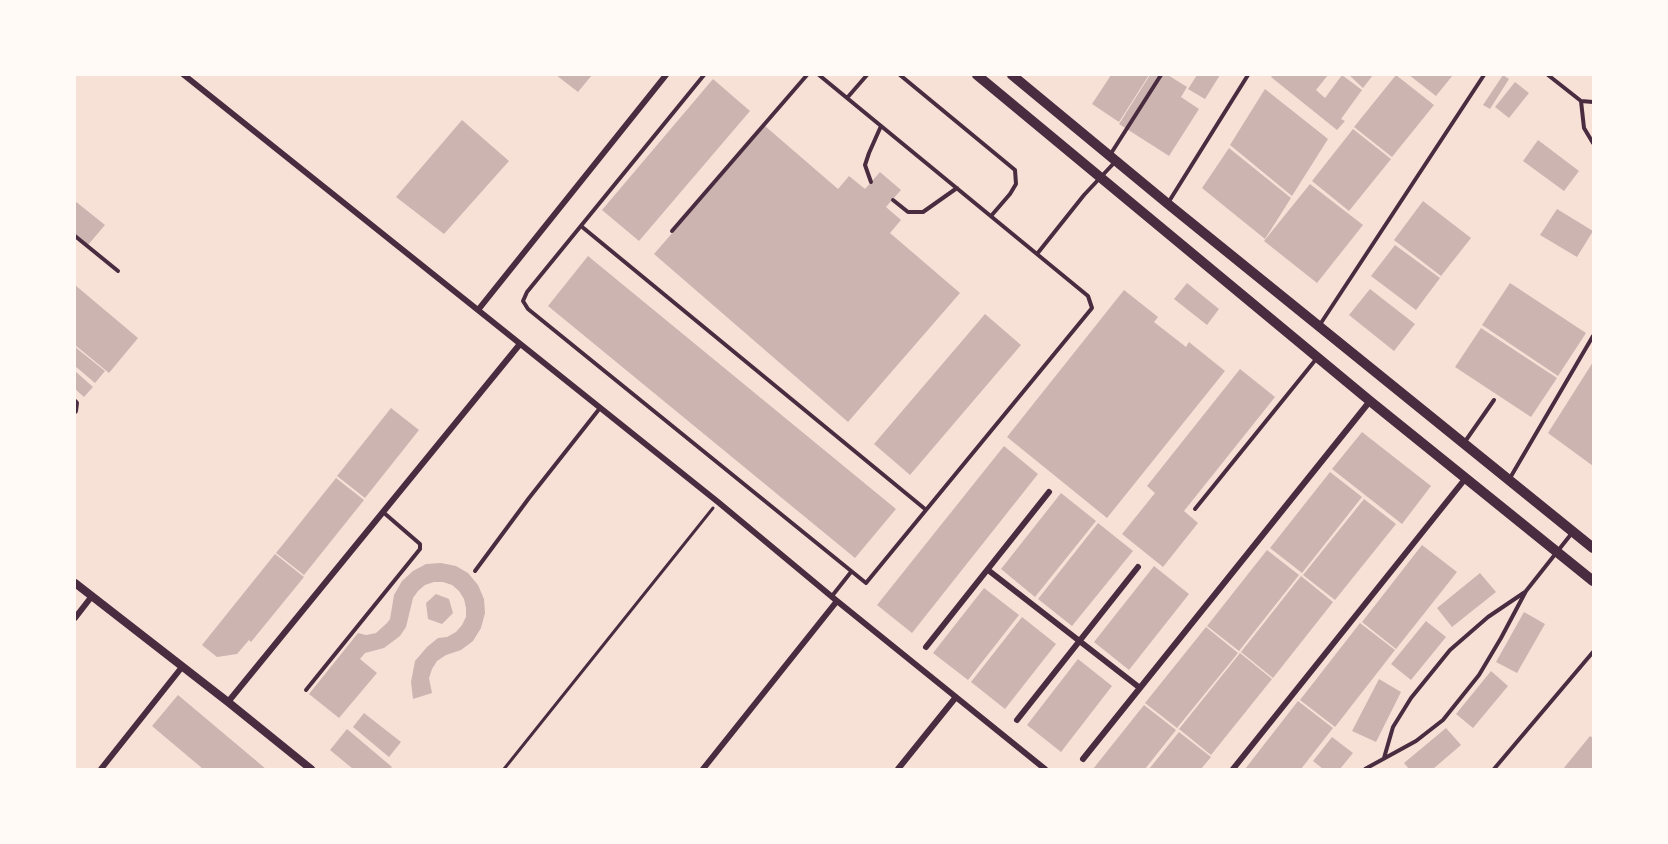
<!DOCTYPE html>
<html>
<head>
<meta charset="utf-8">
<style>
  body { margin:0 }
  #map { position:relative; width:1668px; height:844px; overflow:hidden; background:#f7e1d7; font-family:Helvetica,sans-serif }
  canvas { display:block }
  .frame { position:absolute; inset:0; border:76px solid #fffaf5; pointer-events:none }
</style>
</head>
<body>
<div id="map">
<canvas width="1668" height="844"></canvas>
<div class="frame"></div>
</div>
<script>
const context = document.querySelector('canvas').getContext('2d');
context.lineJoin = 'round';
function fillPath(path, color) {
  context.fillStyle = color;
  context.fill(path, 'evenodd');
}
function toPath(rows) {
  const path = new Path2D();
  for (const r of rows) {
    path.moveTo(r[0], r[1]);
    for (let i = 2; i < r.length; i += 2) path.lineTo(r[i], r[i + 1]);
  }
  return path;
}
function stroke(path, color, width, dash) {
  context.strokeStyle = color;
  context.lineWidth = width;
  context.lineCap = dash ? 'butt' : 'round';
  context.setLineDash(dash || []);
  context.stroke(path);
}
const building = toPath([
  [556,75,592,75,578,92],
  [1111,75,1149,75,1119,122,1092,104],
  [1150,75,1168,75,1187,87,1181,97,1199,109,1169,156,1119,124],
  [1197,75,1220,75,1205,99,1188,89],
  [1273,75,1328,75,1316,90,1325,98,1342,75,1362,90,1341,119,1345,121,1337,130,1271,77],
  [1349,75,1373,75,1363,88],
  [1396,75,1434,105,1392,157,1354,127],
  [1409,75,1453,75,1436,96],
  [1503,75,1509,79,1490,109,1483,105],
  [713,79,750,111,639,241,602,210],
  [1515,82,1529,93,1509,118,1495,107],
  [1265,89,1328,139,1292,196,1230,145],
  [462,120,509,161,444,234,396,197],
  [765,126,838,189,849,176,865,189,880,172,901,190,886,207,901,220,890,233,960,293,848,422,654,254],
  [1353,129,1391,159,1349,211,1312,181],
  [1538,140,1579,171,1564,191,1523,161],
  [1229,148,1291,198,1265,239,1202,188],
  [1310,184,1363,225,1317,283,1264,241],
  [75,201,105,225,88,245,75,234],
  [1423,201,1471,238,1441,276,1394,240],
  [1557,209,1593,231,1577,257,1540,235],
  [1395,245,1440,278,1416,310,1371,276],
  [588,256,896,509,855,558,548,306],
  [1187,283,1219,309,1207,325,1174,299],
  [1510,283,1586,333,1558,376,1482,325],
  [75,285,138,338,109,373,75,345],
  [1370,289,1415,324,1394,351,1349,315],
  [1124,290,1158,317,1154,322,1186,347,1189,342,1225,371,1107,518,1007,437],
  [985,314,1021,345,910,475,874,444],
  [1481,328,1557,378,1531,417,1455,367],
  [75,347,105,371,95,383,75,366],
  [1593,362,1593,466,1548,433],
  [1240,369,1275,397,1184,511,1198,523,1163,567,1122,534,1155,493,1147,486],
  [75,371,93,387,84,397,75,389],
  [391,408,419,430,365,498,337,476],
  [1362,432,1431,486,1402,524,1332,469],
  [1004,446,1038,474,912,633,877,605],
  [1330,472,1362,497,1302,573,1270,548],
  [336,478,364,500,304,575,276,553],
  [1061,493,1096,521,1035,597,1001,569],
  [1364,499,1396,524,1335,600,1303,575],
  [1098,523,1133,551,1072,626,1038,599],
  [1422,545,1457,572,1396,649,1362,622],
  [1267,550,1299,575,1239,651,1207,626],
  [275,554,304,577,251,642,249,640,237,654,217,657,202,645],
  [441,563,456,566,468,573,478,585,484,599,485,613,481,628,473,641,461,650,446,655,437,661,432,669,429,678,432,693,413,699,411,682,415,661,427,647,438,638,447,637,456,632,462,625,466,617,466,608,464,599,459,591,452,585,443,582,434,582,425,585,418,591,413,598,406,627,400,636,384,648,365,653,360,659,377,673,339,718,309,694,358,633,366,635,376,633,387,623,390,619,394,595,402,581,413,571,426,564],
  [1154,566,1189,594,1129,670,1094,642],
  [1480,573,1496,592,1452,627,1437,608],
  [1301,576,1333,602,1273,678,1241,652],
  [984,588,1019,615,968,680,933,653],
  [436,594,449,599,453,613,442,624,428,619,426,603],
  [1524,612,1545,624,1517,673,1496,662],
  [1022,617,1056,644,1005,709,971,682],
  [1426,621,1446,637,1411,680,1391,664],
  [1360,623,1395,650,1335,727,1300,700],
  [1206,627,1238,653,1177,728,1145,703],
  [1240,653,1272,679,1211,755,1179,729],
  [1078,659,1112,686,1061,752,1027,725],
  [1491,671,1508,686,1473,728,1456,714],
  [1379,679,1401,692,1376,742,1352,731],
  [178,695,266,769,203,769,152,726],
  [1298,701,1333,728,1301,769,1245,769],
  [1144,705,1176,730,1145,769,1093,769],
  [364,713,401,742,389,757,353,727],
  [1446,728,1461,745,1433,769,1409,769,1404,763],
  [347,729,392,767,390,769,353,769,330,750],
  [1179,732,1211,757,1201,769,1149,769],
  [1590,736,1593,738,1593,769,1563,769],
  [1332,737,1353,753,1340,769,1323,769,1313,761]
]);
const path = toPath([
  [504,769,713,508]
]);
const service = toPath([
  [704,75,527,292,523,301,528,309,866,583,1092,308,1088,296,819,75],
  [900,75,1015,170,1016,184,1010,194,991,216],
  [1548,75,1581,101,1593,102],
  [847,98,867,75],
  [1581,101,1584,128,1593,143],
  [1110,155,1161,75],
  [871,182,865,165,869,153,881,126],
  [893,200,908,212,923,212,957,188],
  [1168,203,1248,75],
  [581,226,925,509],
  [672,231,807,75],
  [75,236,118,271],
  [1037,254,1084,195,1114,163],
  [1319,326,1484,75],
  [1464,443,1494,400],
  [1510,478,1593,336],
  [1195,509,1317,358],
  [475,571,529,498,600,408],
  [832,596,851,572],
  [306,690,420,549,420,544,383,512],
  [1384,758,1393,727,1411,698,1450,650,1488,617,1525,592],
  [1365,769,1416,741,1443,720,1479,675,1501,638,1526,591,1572,533],
  [1494,769,1593,652]
]);
const minor = toPath([
  [184,75,718,502,837,601,1045,769],
  [478,310,666,75],
  [75,402,76,403,75,411],
  [988,570,1140,688],
  [75,618,92,596],
  [926,647,1049,492],
  [228,702,520,344],
  [1017,720,1138,567],
  [1083,759,1370,401],
  [101,769,182,667],
  [703,769,837,601],
  [898,769,956,697],
  [1233,769,1465,479]
]);
const tertiary = toPath([
  [75,583,228,702,311,769]
]);
const primary = toPath([
  [977,75,1370,401,1593,581],
  [1012,75,1168,204,1593,548]
]);
fillPath(building, '#ccb4b1');
stroke(path, '#4a2c40', 3);
stroke(service, '#4a2c40', 4);
stroke(minor, '#4a2c40', 6);
stroke(tertiary, '#4a2c40', 8);
stroke(primary, '#4a2c40', 10);
</script>
</body>
</html>
